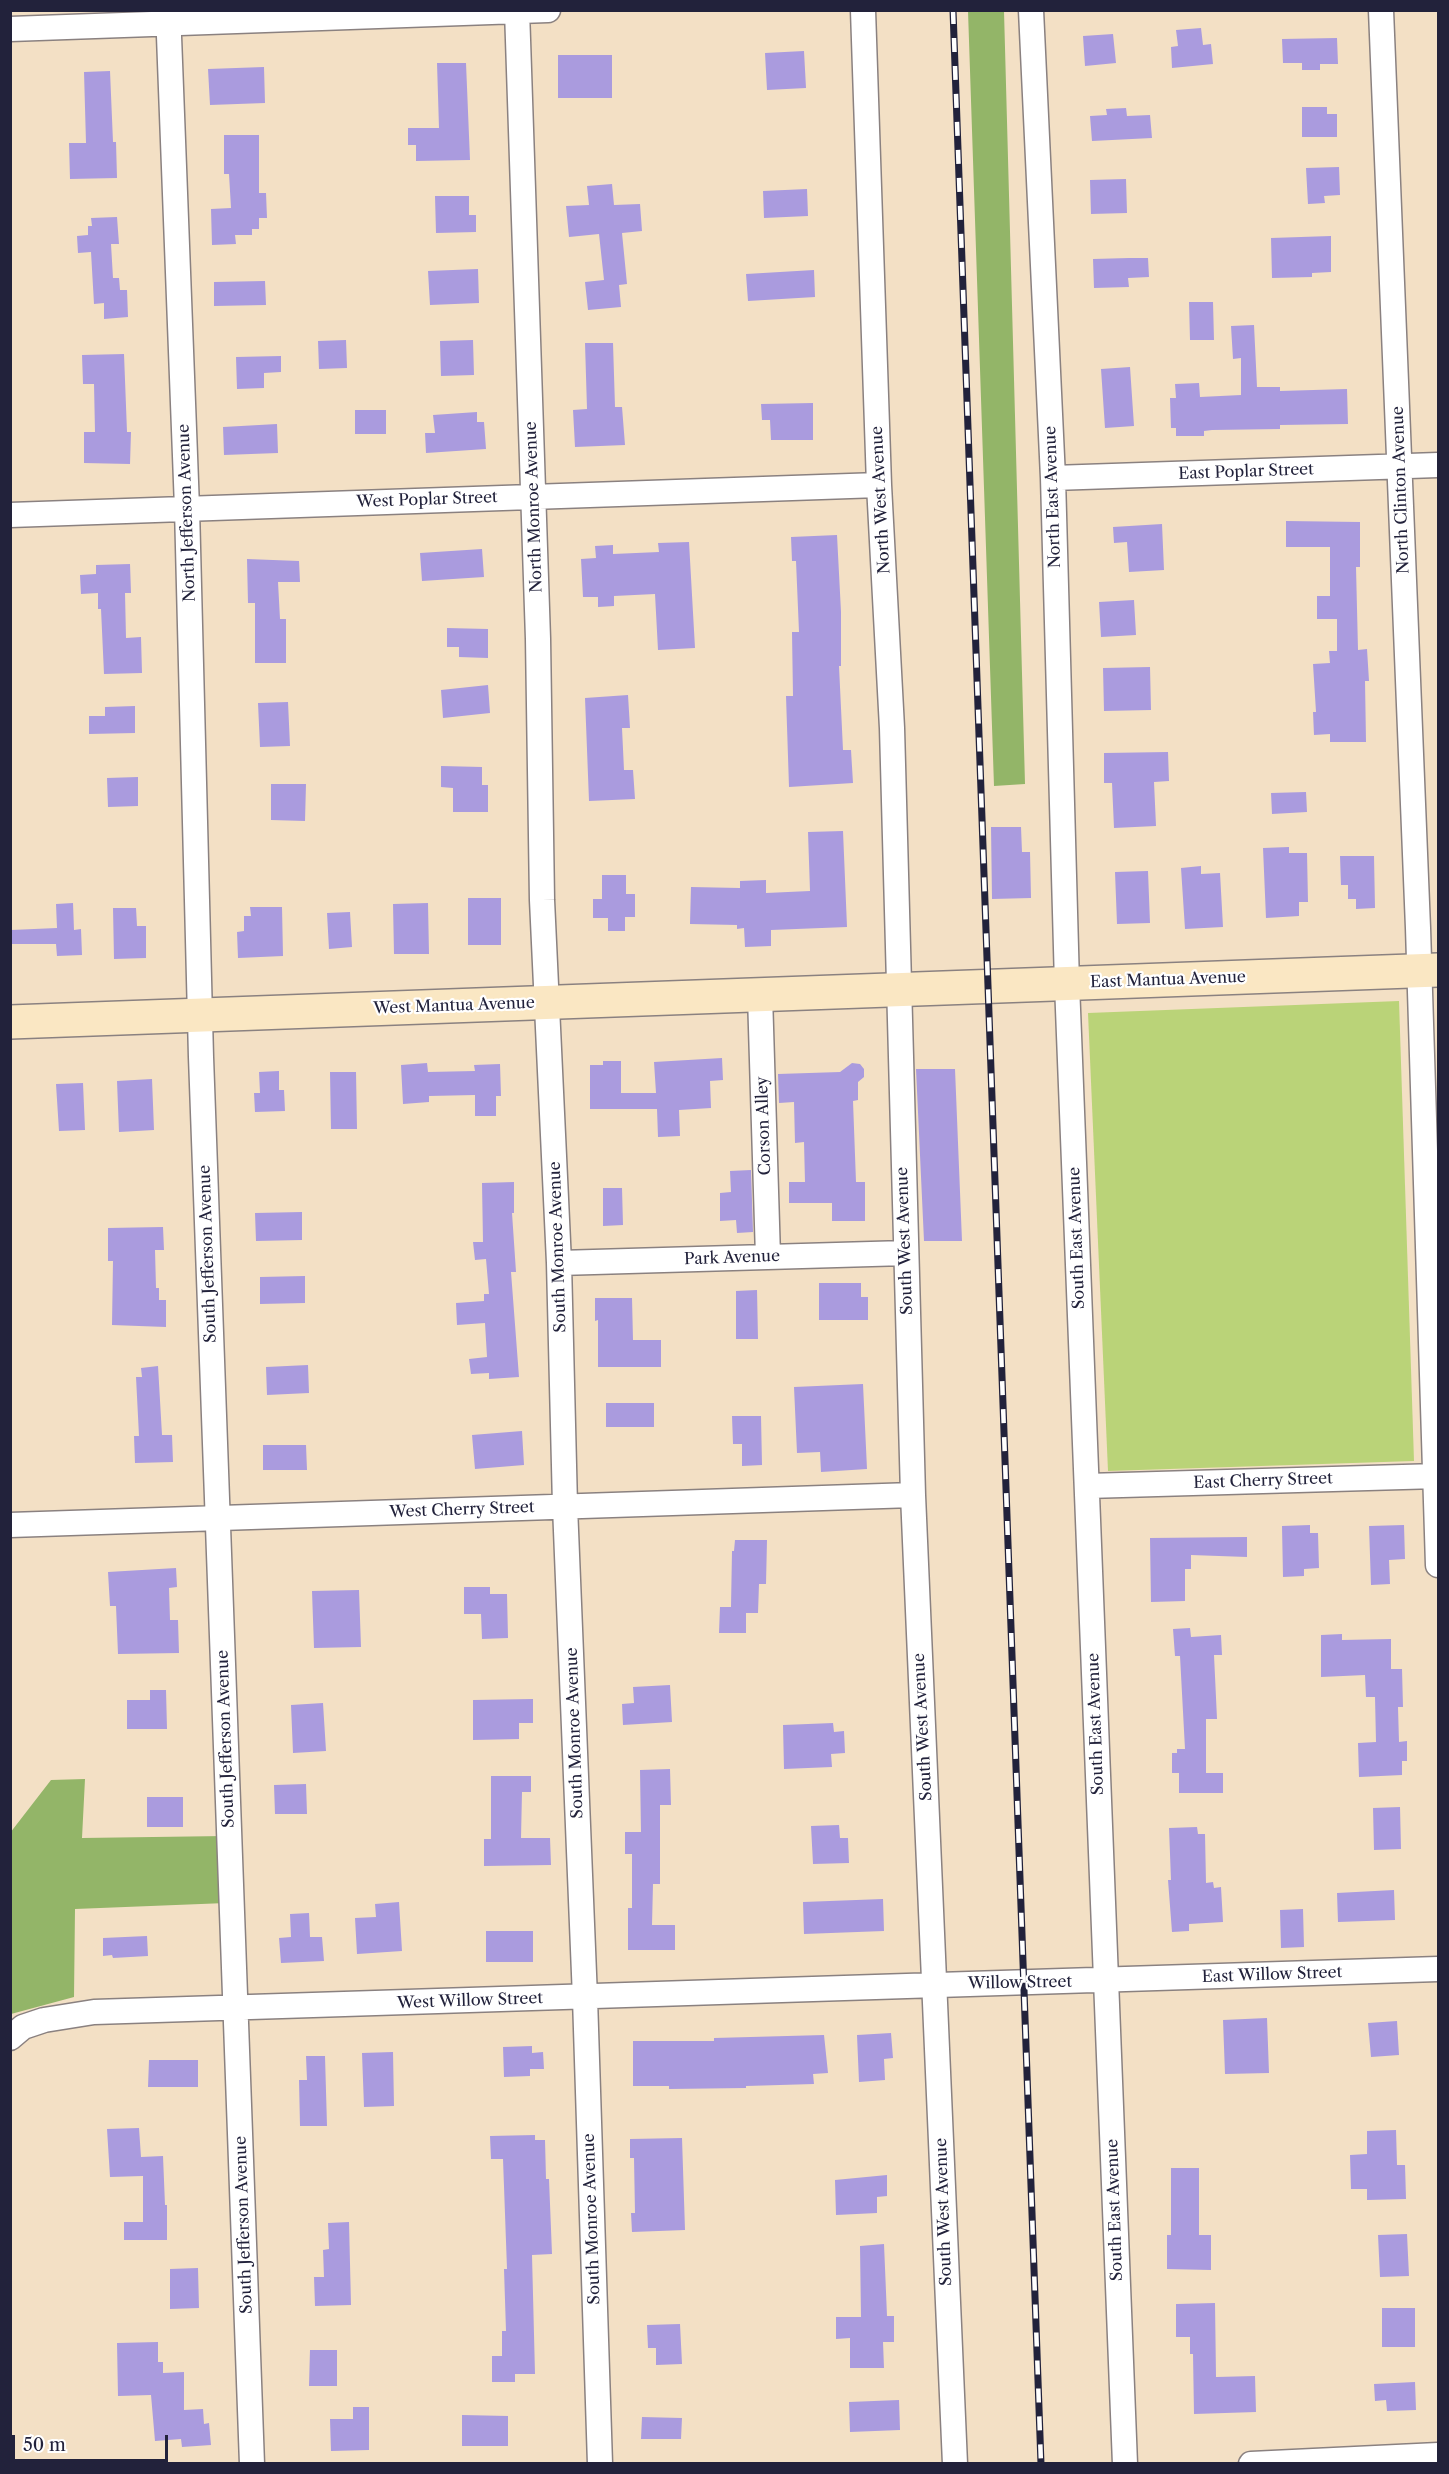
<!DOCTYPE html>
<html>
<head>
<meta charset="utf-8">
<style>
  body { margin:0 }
  #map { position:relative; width:1449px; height:2474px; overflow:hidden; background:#f3e0c5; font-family:"Libre Caslon Text",serif }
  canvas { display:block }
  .frame { position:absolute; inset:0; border:12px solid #22223b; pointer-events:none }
  .scale { position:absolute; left:12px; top:2435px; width:156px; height:27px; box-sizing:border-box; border:3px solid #22223b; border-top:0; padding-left:8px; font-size:18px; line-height:21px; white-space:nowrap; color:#22223b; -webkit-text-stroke:4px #fff; paint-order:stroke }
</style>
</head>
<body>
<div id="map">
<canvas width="1449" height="2474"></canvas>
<div class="frame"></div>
<div class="scale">50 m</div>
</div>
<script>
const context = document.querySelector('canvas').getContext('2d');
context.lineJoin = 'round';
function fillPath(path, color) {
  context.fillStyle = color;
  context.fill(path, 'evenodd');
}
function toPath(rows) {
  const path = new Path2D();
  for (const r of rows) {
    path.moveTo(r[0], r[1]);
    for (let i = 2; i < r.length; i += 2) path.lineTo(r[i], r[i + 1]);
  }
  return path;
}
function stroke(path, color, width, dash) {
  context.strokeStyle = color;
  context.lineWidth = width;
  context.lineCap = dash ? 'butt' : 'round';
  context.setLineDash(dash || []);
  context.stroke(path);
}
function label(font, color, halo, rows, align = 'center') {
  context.font = font + ' "Libre Caslon Text",serif';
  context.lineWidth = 4.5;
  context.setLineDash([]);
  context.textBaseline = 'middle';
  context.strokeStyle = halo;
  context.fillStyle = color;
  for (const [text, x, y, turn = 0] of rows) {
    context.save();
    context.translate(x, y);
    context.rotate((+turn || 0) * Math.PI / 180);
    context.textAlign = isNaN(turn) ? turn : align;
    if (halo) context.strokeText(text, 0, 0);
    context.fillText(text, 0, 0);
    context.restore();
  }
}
const green = toPath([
  [1399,1001,1414,1461,1108,1471,1088,1013]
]);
const forest = toPath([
  [968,11,1004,11,1025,784,994,786],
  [85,1779,82,1838,225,1836,226,1903,75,1909,74,1997,11,2014,10,1833,51,1780]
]);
const building = toPath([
  [1201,28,1203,45,1211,44,1213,64,1172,68,1171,47,1178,46,1176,30],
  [1113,34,1116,63,1085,66,1083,36],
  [1337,38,1338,64,1320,64,1320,70,1302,70,1302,63,1283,63,1282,39],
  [804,51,806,88,767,90,765,53],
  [558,55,612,55,612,98,558,98],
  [437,63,466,63,470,160,416,161,416,145,408,145,408,128,439,128],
  [264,67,265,103,210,105,208,69],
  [110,71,113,142,116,142,117,178,70,179,69,143,86,143,84,72],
  [1302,107,1327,107,1327,114,1337,114,1337,137,1302,137],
  [1126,108,1127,116,1150,115,1152,138,1092,141,1090,116,1107,115,1106,109],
  [224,135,259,135,259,193,266,193,267,218,259,218,259,229,252,229,252,235,235,235,236,244,212,245,211,209,231,208,229,174,224,174],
  [1339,167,1340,195,1324,196,1325,203,1308,204,1306,168],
  [1126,179,1127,213,1091,214,1090,180],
  [612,184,614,205,640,204,642,231,622,233,627,284,619,285,621,307,588,310,585,282,604,280,599,234,569,237,566,206,589,205,587,186],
  [807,189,808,216,764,218,763,191],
  [435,196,469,196,469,215,476,215,476,232,436,233],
  [117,217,119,244,111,244,113,278,119,278,120,290,127,290,128,317,104,319,104,303,94,304,91,252,78,253,77,236,88,235,88,226,92,226,91,218],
  [1331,236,1331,272,1312,273,1312,277,1272,278,1271,238],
  [1129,258,1148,258,1149,277,1128,278,1129,287,1094,288,1093,259],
  [478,269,479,303,430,305,428,271],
  [814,270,815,297,748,301,746,274],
  [265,281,266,305,214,306,214,282],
  [1189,302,1213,302,1214,340,1190,340],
  [1254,325,1257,387,1280,387,1280,391,1347,389,1348,424,1280,425,1280,429,1212,430,1204,431,1204,436,1176,436,1176,428,1171,428,1170,398,1176,398,1175,384,1199,383,1200,397,1241,395,1241,358,1233,359,1231,326],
  [346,340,347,368,319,369,318,341],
  [473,340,474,375,441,376,440,341],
  [585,343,613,343,615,407,622,407,625,445,575,447,573,410,587,409],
  [124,354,127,432,131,432,130,464,84,463,84,432,95,432,94,384,83,384,82,355],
  [281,356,281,372,264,373,264,388,237,389,236,357],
  [1130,367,1134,426,1105,428,1101,369],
  [813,403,813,440,771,440,770,420,762,420,761,404],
  [355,410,386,410,386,434,355,434],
  [477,412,477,422,484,422,486,449,426,453,425,433,435,433,433,415],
  [277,424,278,453,224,455,223,427],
  [1286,521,1360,522,1360,567,1356,567,1358,650,1367,649,1369,681,1365,681,1366,742,1330,742,1330,734,1314,735,1313,712,1316,712,1313,664,1330,663,1329,651,1337,651,1337,619,1317,619,1317,596,1330,596,1330,547,1286,547],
  [1162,524,1164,570,1129,572,1127,542,1114,543,1113,527],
  [837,535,841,612,841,666,839,666,843,750,851,750,853,783,789,787,786,696,793,696,792,632,799,632,796,561,792,561,791,537],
  [689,542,695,648,658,650,655,594,614,596,614,606,598,607,598,597,583,597,581,559,596,558,595,546,613,545,613,554,659,552,658,543],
  [482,549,484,577,422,581,420,553],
  [247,559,299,561,300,582,278,582,280,619,286,619,286,663,255,663,255,603,248,603],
  [130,564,131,593,125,593,126,638,141,637,142,673,104,674,101,609,98,609,98,593,81,594,80,575,96,574,96,565],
  [1134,600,1136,635,1101,637,1099,602],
  [447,628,488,629,488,658,459,657,459,647,447,647],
  [1150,667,1151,710,1104,711,1103,668],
  [488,685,490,713,443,718,441,690],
  [628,695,630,728,622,728,624,770,633,770,635,799,589,801,585,698],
  [288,702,290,746,260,747,258,703],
  [135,706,135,733,89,734,89,716,105,716,105,707],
  [1168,752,1169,781,1154,782,1156,826,1114,828,1112,783,1104,783,1104,753],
  [441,766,482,767,482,785,488,785,488,812,453,812,453,788,441,787],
  [138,777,138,806,108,807,107,778],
  [271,784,306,784,305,821,271,820],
  [1306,792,1307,812,1272,814,1271,793],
  [991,827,1021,827,1022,852,1030,852,1031,898,992,899],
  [843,831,847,927,771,930,771,946,745,947,744,928,737,929,737,925,690,924,691,887,740,888,740,881,766,880,766,893,810,891,808,832],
  [1289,847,1289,853,1307,853,1308,902,1299,902,1299,916,1266,918,1263,848],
  [1340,856,1374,856,1375,908,1356,909,1356,899,1348,899,1348,885,1341,885],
  [1201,866,1201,874,1220,873,1223,927,1185,929,1181,868],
  [1148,871,1150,923,1117,924,1115,872],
  [602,875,626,875,626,894,635,894,635,917,625,917,625,931,608,931,608,918,593,918,593,899,602,899],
  [468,898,501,898,501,945,468,945],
  [73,903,74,930,81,929,82,955,57,956,56,944,11,944,11,930,57,928,56,904],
  [428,903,429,954,394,954,393,904],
  [250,907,282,907,283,956,238,958,237,932,244,931,244,916,251,916],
  [113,908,136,908,137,926,146,926,146,958,114,959],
  [350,912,352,947,329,949,327,913],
  [722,1058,723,1080,710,1081,711,1108,679,1110,680,1136,658,1137,657,1109,590,1109,590,1065,603,1065,603,1061,621,1061,621,1093,656,1093,654,1062],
  [427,1063,428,1072,475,1071,474,1065,500,1064,501,1096,496,1096,496,1116,475,1116,475,1095,429,1096,429,1102,403,1104,401,1065],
  [852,1063,860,1064,864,1069,864,1077,858,1082,858,1100,853,1101,856,1182,865,1182,865,1221,832,1221,832,1203,789,1203,789,1182,805,1182,804,1142,795,1143,794,1102,779,1103,778,1074,840,1072],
  [916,1069,955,1069,962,1241,924,1241],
  [279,1071,279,1090,284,1090,285,1111,255,1112,254,1093,260,1093,259,1072],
  [330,1072,356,1072,357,1129,331,1129],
  [152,1079,154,1130,119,1132,117,1081],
  [83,1083,85,1130,59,1131,56,1084],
  [751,1170,753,1232,737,1233,736,1220,720,1221,720,1193,731,1192,730,1171],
  [514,1182,514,1213,512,1213,516,1272,511,1272,519,1377,489,1379,489,1373,471,1374,469,1359,487,1357,485,1323,457,1325,456,1303,484,1301,484,1294,489,1294,486,1259,475,1260,473,1242,483,1242,482,1183],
  [603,1188,622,1188,623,1225,603,1226],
  [302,1212,302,1240,256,1241,255,1213],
  [163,1227,164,1250,155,1250,156,1288,159,1288,159,1300,166,1300,166,1327,112,1325,113,1261,108,1261,108,1228],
  [305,1276,305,1303,260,1304,260,1277],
  [819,1283,861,1283,861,1297,868,1297,868,1320,819,1320],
  [757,1290,758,1339,736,1339,736,1291],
  [595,1298,632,1298,633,1340,661,1340,661,1367,598,1367,598,1320,595,1321],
  [308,1365,309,1393,267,1395,266,1367],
  [158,1366,162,1435,172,1435,173,1462,135,1463,134,1436,139,1436,136,1377,142,1377,141,1368],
  [863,1384,867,1469,821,1472,820,1452,797,1453,794,1387],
  [606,1403,654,1403,654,1427,606,1427],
  [732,1416,761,1416,762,1465,742,1466,742,1444,733,1444],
  [522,1431,524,1465,475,1469,472,1435],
  [263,1445,306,1445,307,1470,263,1470],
  [1310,1525,1310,1533,1318,1533,1319,1568,1304,1569,1304,1576,1283,1577,1282,1526],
  [1404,1525,1405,1559,1389,1560,1390,1584,1371,1585,1369,1526],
  [1247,1537,1247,1557,1191,1555,1191,1569,1185,1569,1185,1601,1151,1602,1150,1538],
  [735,1540,767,1540,766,1584,759,1584,758,1613,746,1613,746,1633,719,1633,720,1607,731,1607,732,1551,734,1551],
  [176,1568,177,1587,169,1588,170,1620,178,1620,179,1653,118,1654,116,1606,110,1606,108,1572],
  [464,1587,490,1587,490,1594,507,1594,508,1638,482,1639,481,1614,464,1614],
  [359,1590,361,1647,314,1648,312,1591],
  [1190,1628,1191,1637,1221,1635,1222,1655,1214,1655,1217,1719,1206,1719,1206,1773,1223,1773,1223,1793,1179,1793,1179,1773,1172,1773,1172,1753,1177,1753,1177,1749,1185,1749,1180,1656,1175,1656,1173,1629],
  [1342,1634,1342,1640,1391,1639,1391,1669,1402,1669,1403,1707,1398,1707,1399,1742,1407,1741,1407,1761,1402,1761,1402,1775,1359,1777,1358,1743,1376,1742,1375,1697,1366,1697,1365,1675,1321,1677,1321,1635],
  [670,1685,672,1722,623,1725,622,1704,634,1703,633,1687],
  [150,1690,166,1690,167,1729,127,1729,127,1700,150,1700],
  [533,1699,533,1723,519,1723,519,1739,473,1740,473,1700],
  [323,1703,326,1751,293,1753,291,1705],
  [833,1723,834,1732,844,1731,845,1753,831,1754,832,1767,784,1769,783,1725],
  [670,1769,671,1805,660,1805,660,1884,653,1884,652,1925,675,1925,675,1950,628,1950,628,1908,632,1908,632,1854,625,1854,625,1832,641,1832,640,1770],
  [491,1776,531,1776,531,1792,522,1792,521,1838,550,1838,551,1865,484,1866,484,1839,491,1839],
  [306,1784,307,1814,275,1814,274,1785],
  [147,1797,183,1797,183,1827,147,1827],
  [1400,1807,1401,1849,1374,1850,1373,1808],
  [839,1825,840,1838,848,1838,849,1863,813,1864,811,1826],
  [1197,1827,1198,1834,1205,1834,1206,1883,1213,1882,1214,1888,1221,1887,1223,1922,1189,1924,1189,1931,1172,1932,1168,1880,1171,1880,1169,1828],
  [1394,1890,1395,1920,1338,1922,1337,1893],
  [883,1899,884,1931,804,1934,803,1902],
  [399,1902,402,1951,357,1954,355,1918,376,1917,375,1904],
  [1303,1909,1304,1947,1281,1948,1280,1910],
  [309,1913,310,1937,322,1937,324,1961,281,1963,279,1938,291,1937,290,1914],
  [486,1931,533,1931,533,1962,486,1962],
  [147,1936,148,1956,113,1958,112,1955,103,1956,103,1938],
  [1267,2018,1269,2073,1225,2074,1223,2020],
  [1397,2021,1399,2055,1371,2057,1368,2023],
  [891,2033,893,2058,884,2059,885,2080,859,2082,857,2035],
  [824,2035,828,2073,813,2074,814,2084,746,2086,746,2088,669,2089,669,2086,633,2086,633,2041,714,2041,714,2038],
  [532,2046,532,2053,543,2052,544,2069,530,2069,530,2076,504,2077,503,2047],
  [393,2052,394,2106,364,2107,362,2053],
  [306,2056,325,2056,327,2126,300,2126,299,2080,307,2080],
  [149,2060,198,2060,198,2087,148,2087],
  [139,2128,141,2157,163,2156,165,2205,167,2205,167,2240,124,2240,124,2222,143,2222,143,2176,110,2177,107,2129],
  [1396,2130,1397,2165,1405,2165,1406,2199,1367,2200,1367,2189,1351,2189,1350,2155,1367,2154,1367,2131],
  [535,2135,535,2140,545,2140,546,2179,549,2179,552,2254,532,2255,535,2374,515,2374,515,2382,492,2382,492,2356,502,2356,502,2331,506,2331,504,2269,507,2269,503,2159,491,2159,490,2136],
  [682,2138,685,2230,632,2232,631,2213,635,2213,634,2158,630,2158,630,2139],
  [1171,2168,1199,2168,1199,2235,1211,2235,1211,2270,1167,2269,1167,2235,1171,2235],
  [887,2175,887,2196,877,2197,877,2213,836,2215,835,2180],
  [349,2222,351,2305,315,2306,314,2277,324,2277,323,2250,329,2249,328,2223],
  [1407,2234,1409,2276,1380,2277,1378,2235],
  [884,2244,887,2316,894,2316,894,2342,883,2342,884,2368,850,2368,850,2338,836,2339,836,2317,861,2317,860,2246],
  [198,2268,199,2308,170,2309,170,2269],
  [1215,2303,1216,2377,1255,2376,1256,2412,1194,2414,1193,2354,1190,2354,1190,2337,1176,2337,1176,2304],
  [1382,2308,1415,2308,1415,2347,1382,2347],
  [680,2324,682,2364,656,2365,656,2348,648,2348,647,2325],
  [158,2342,158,2362,163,2362,163,2373,184,2372,184,2410,203,2409,204,2424,209,2423,211,2445,182,2447,181,2439,155,2441,151,2395,118,2396,117,2343],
  [310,2350,337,2350,337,2386,309,2386],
  [1415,2382,1416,2410,1387,2411,1386,2400,1375,2401,1374,2384],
  [899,2400,900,2430,850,2432,849,2402],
  [353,2407,369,2407,369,2450,331,2451,330,2419,353,2419],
  [462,2415,508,2416,508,2446,462,2446],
  [642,2417,682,2418,681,2439,641,2439]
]);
const street = toPath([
  [168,10,187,508,201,1057,252,2464],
  [517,10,538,639,542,900,559,1263,565,1506,585,1998,600,2464],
  [863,10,879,485,892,728,913,1495,955,2464],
  [1031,10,1053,478,1067,984,1125,2464],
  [1381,10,1418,928,1438,1565],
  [10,29,548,10],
  [1053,478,1438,465],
  [10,515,879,485],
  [760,995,768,1257],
  [559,1263,906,1253],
  [1087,1486,1438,1476],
  [10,1525,913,1495],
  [10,2038,23,2027,44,2020,94,2012,1438,1969],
  [1251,2464,1438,2455]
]);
const secondary = toPath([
  [10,1022,1438,970]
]);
const rail = toPath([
  [953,10,1041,2464]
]);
const streetNames = [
  ["East Poplar Street",1246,472,-2],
  ["North Clinton Avenue",1401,490,-92],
  ["North East Avenue",1053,497,-92],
  ["West Poplar Street",427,500,-2],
  ["North West Avenue",881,500,-93],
  ["North Monroe Avenue",534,507,-92],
  ["North Jefferson Avenue",187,513,-92],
  ["East Mantua Avenue",1168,980,-2],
  ["West Mantua Avenue",454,1006,-2],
  ["Corson Alley",764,1126,-92],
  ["South East Avenue",1077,1238,-92],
  ["South West Avenue",905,1241,-92],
  ["South Monroe Avenue",558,1247,-92],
  ["South Jefferson Avenue",208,1254,-92],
  ["Park Avenue",732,1258,-2],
  ["East Cherry Street",1263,1481,-2],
  ["West Cherry Street",462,1510,-2],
  ["South East Avenue",1096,1724,-92],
  ["South West Avenue",923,1727,-93],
  ["South Monroe Avenue",575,1733,-92],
  ["South Jefferson Avenue",226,1739,-92],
  ["East Willow Street",1272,1975,-2],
  ["Willow Street",1020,1983,-1],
  ["West Willow Street",470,2001,-2],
  ["South East Avenue",1115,2210,-92],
  ["South West Avenue",944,2212,-92],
  ["South Monroe Avenue",592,2219,-92],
  ["South Jefferson Avenue",244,2225,-92]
];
fillPath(green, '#bad378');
fillPath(forest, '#93b568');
fillPath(building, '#aa9bde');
stroke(street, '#8a8180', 27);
stroke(secondary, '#8a8180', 36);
stroke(street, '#fff', 24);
stroke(secondary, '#fae7c3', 33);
stroke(rail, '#22223b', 7);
stroke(rail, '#fff', 4.5, [14]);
label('16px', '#22223b', '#fff', streetNames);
</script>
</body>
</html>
